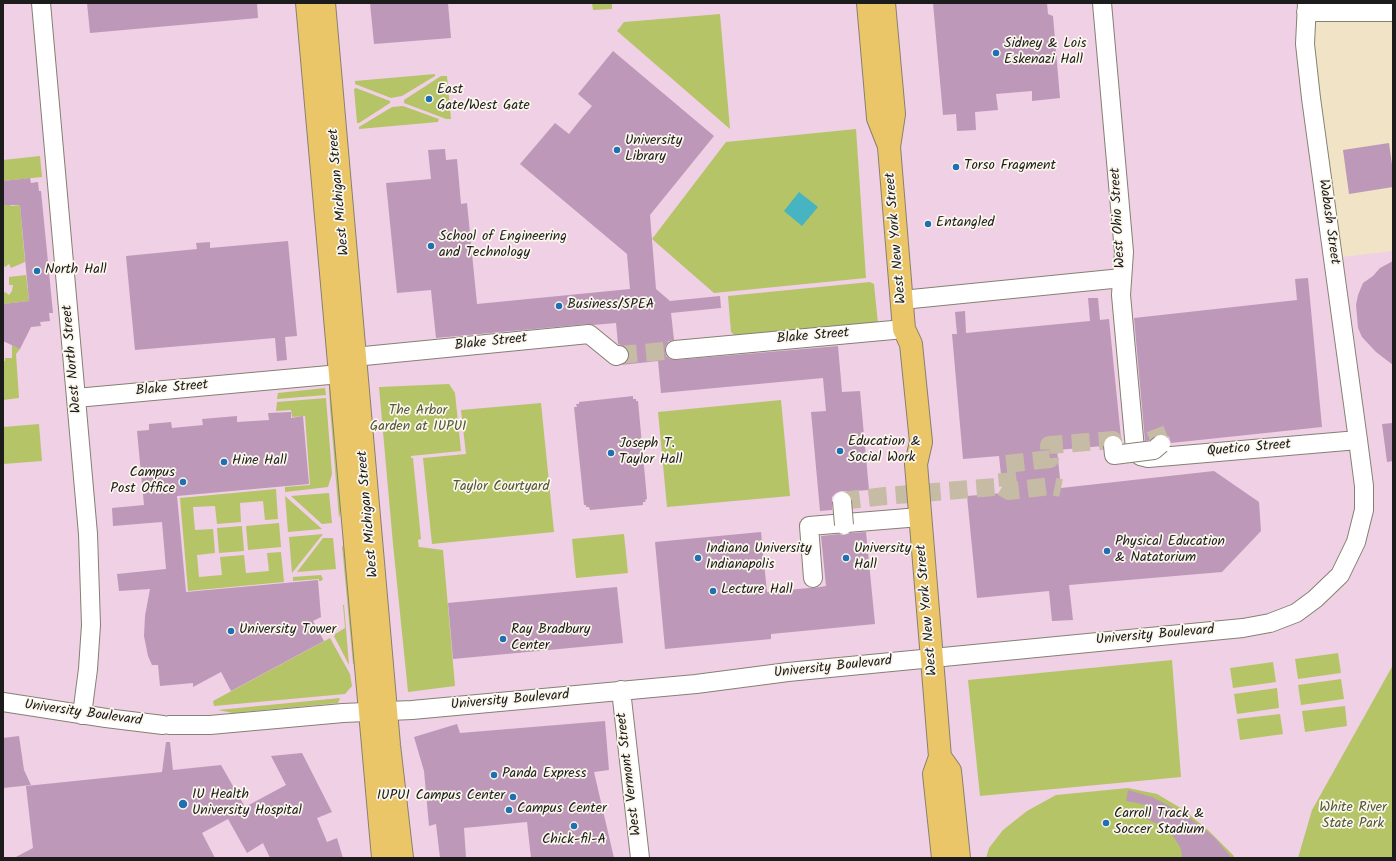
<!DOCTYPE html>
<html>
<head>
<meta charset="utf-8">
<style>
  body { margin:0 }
  #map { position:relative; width:1396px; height:861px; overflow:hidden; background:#f1e3c6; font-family:Kalam,sans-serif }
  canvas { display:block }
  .frame { position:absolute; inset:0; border:4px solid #1c1c1c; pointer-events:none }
</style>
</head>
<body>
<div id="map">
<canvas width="1396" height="861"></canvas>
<div class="frame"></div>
</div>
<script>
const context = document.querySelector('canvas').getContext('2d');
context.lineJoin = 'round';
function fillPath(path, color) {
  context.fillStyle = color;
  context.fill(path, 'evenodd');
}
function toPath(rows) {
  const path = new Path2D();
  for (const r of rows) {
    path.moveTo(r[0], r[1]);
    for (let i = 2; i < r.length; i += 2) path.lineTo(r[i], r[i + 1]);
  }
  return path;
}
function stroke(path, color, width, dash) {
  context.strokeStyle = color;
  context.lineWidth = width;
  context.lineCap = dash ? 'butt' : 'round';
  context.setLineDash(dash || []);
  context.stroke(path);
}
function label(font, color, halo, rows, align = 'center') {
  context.font = font + ' Kalam,sans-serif';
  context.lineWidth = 3.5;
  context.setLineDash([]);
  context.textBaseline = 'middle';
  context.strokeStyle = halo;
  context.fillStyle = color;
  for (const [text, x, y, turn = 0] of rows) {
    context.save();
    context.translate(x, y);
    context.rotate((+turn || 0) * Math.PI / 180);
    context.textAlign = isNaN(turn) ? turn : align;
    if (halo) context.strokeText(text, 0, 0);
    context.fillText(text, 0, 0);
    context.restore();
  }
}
const built = toPath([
  [3,3,1311,3,1333,258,1393,251,1393,858,3,858]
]);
const green = toPath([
  [592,3,612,3,612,9,593,10],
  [720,14,730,129,617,31,624,22],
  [435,74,435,76,402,96,391,98,355,84,355,81],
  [441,76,447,76,451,119,446,119,404,103,404,100],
  [356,88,390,101,390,103,359,123,357,123,354,89],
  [403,106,439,119,438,122,359,129,359,127,392,107],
  [856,129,866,278,714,293,652,239,726,142],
  [40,156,42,177,3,181,3,160],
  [10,204,11,206,20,205,25,262,11,268,9,264,5,267,3,264,3,205],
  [26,275,29,301,3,304,3,294,5,292,9,295,12,291,13,285,9,285,9,277],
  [870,282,874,284,878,324,738,338,731,332,728,296],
  [12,345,20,349,16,354,19,398,3,400,3,361,5,361,5,358,12,358],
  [449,384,455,393,461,451,411,456,411,458,413,458,421,539,418,540,419,547,443,550,455,686,408,692,393,544,379,387],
  [325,388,326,395,277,399,278,393],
  [329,388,331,388,342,504,339,518,330,408],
  [326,398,332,474,328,487,285,492,285,487,310,485,305,416,292,417,291,410,276,411,277,402],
  [781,400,790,496,667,507,658,412],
  [541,403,554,532,432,544,423,458,466,454,461,410],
  [39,424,42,461,3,464,3,427],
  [276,489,278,519,265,520,263,501,240,503,241,522,217,524,215,506,193,507,195,530,213,529,215,553,197,555,199,577,222,575,220,557,244,555,246,573,269,571,267,553,281,552,284,582,188,591,180,498],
  [329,493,332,523,322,524,291,496],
  [285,496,322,529,288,532],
  [279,523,281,547,248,550,246,526],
  [242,526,244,551,219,553,217,528],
  [323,534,292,573,289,537],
  [624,534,628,573,576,578,572,539],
  [323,538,333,538,336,569,297,572],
  [342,546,343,546,348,563,359,664,353,664],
  [321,575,323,579,321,581,319,581,319,579,293,581,293,577],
  [343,605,344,605,349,665,334,636,335,635,335,634,345,628],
  [330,638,350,674,352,686,345,694,214,706,213,701],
  [1338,653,1341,673,1298,679,1295,659],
  [1172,660,1181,777,980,796,968,680],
  [1273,662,1276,682,1233,688,1230,668],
  [1393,665,1393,858,1298,858,1312,810],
  [1341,679,1344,699,1301,705,1298,685],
  [1277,688,1279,708,1237,714,1234,694],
  [340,698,338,703,233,713,218,710],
  [1345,706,1347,726,1305,732,1302,711],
  [1280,714,1283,734,1240,740,1237,719],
  [1128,788,1157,794,1184,810,1208,830,1234,856,1234,858,986,858,989,848,1003,830,1027,811,1056,795]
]);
const water = toPath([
  [799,192,818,207,802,226,784,211]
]);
const building = toPath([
  [87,3,257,3,258,18,90,33],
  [370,3,448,3,451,38,374,44],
  [933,3,1047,3,1048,14,1053,16,1060,98,1032,101,1032,91,996,94,998,110,975,112,976,130,957,131,956,114,943,115],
  [613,51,714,136,650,215,656,289,670,301,720,296,721,308,671,313,674,340,669,341,666,345,665,351,666,356,670,359,676,360,838,346,842,392,860,391,869,490,854,491,855,507,853,508,850,495,846,491,841,491,836,493,832,497,832,510,820,511,811,412,826,411,823,378,661,393,658,361,621,365,627,362,629,357,629,352,626,347,618,344,616,323,593,325,588,324,436,338,431,290,397,293,386,183,431,179,428,150,445,149,446,160,457,159,461,204,467,203,477,304,630,289,627,254,520,164,555,123,569,134,581,119,592,106,578,94],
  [1389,143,1393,172,1393,187,1349,194,1343,150],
  [30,178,31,183,38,182,39,191,41,191,53,313,49,313,50,321,40,322,41,326,31,327,20,349,3,341,3,304,29,301,20,205,3,205,3,181],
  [288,241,297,336,285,337,287,360,277,361,275,338,135,350,126,256,197,249,196,243,210,242,210,248],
  [1393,261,1393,365,1376,352,1362,337,1358,328,1356,305,1358,295,1363,283,1373,276,1380,268],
  [1308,278,1322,427,1171,443,1169,437,1165,434,1159,434,1150,440,1145,441,1134,318,1297,300,1295,279],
  [1088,298,1098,298,1100,320,1109,319,1121,438,1117,435,1112,435,1107,437,1104,440,1103,446,1057,450,1061,488,1214,471,1259,502,1261,531,1222,572,1069,585,1073,620,1052,621,1049,591,977,598,967,496,1003,493,999,456,963,459,952,334,957,334,955,312,965,311,966,333,1090,321],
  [633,396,633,399,636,399,636,401,638,401,647,499,645,500,646,502,643,502,643,505,590,510,589,507,586,507,586,505,584,505,574,407,577,407,576,404,579,404,579,402],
  [291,412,291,418,303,416,309,484,177,496,186,592,318,580,321,617,313,621,324,641,231,691,221,672,193,687,193,683,160,686,158,665,152,665,148,656,144,636,145,616,150,589,119,591,117,574,166,569,162,522,113,526,112,508,144,505,137,431,149,430,149,424,171,422,172,428,203,425,202,419,237,416,237,422,269,420,268,413],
  [1393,423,1393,461,1387,462,1382,424],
  [761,532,767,592,809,588,814,588,826,586,821,536,839,534,844,535,850,533,866,532,875,624,771,634,771,639,665,649,655,542],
  [617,587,623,643,453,659,448,603],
  [605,721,609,770,594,772,614,858,531,858,527,822,464,828,466,858,440,858,436,824,429,826,424,771,414,737,457,724,460,733],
  [19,736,24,770,31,785,3,788,3,738],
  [166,742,170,742,173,770,221,765,245,807,286,785,271,756,302,753,332,812,317,818,327,842,337,838,343,858,270,858,263,843,247,853,228,819,202,833,215,858,14,858,33,848,26,786,162,772],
  [1128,790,1152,797,1185,814,1214,837,1232,858,1182,858,1181,849,1175,839,1167,829,1156,823,1146,819,1150,807,1138,803,1126,801]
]);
const minorTunnel = toPath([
  [619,355,675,350],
  [1155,429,1161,444],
  [1002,487,1009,491,1051,486,1061,488],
  [842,501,885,496,1008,486,1006,464,1050,459,1049,445,1113,440,1113,445]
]);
const minor = toPath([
  [41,3,88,534,91,625,88,669,82,715],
  [1102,3,1124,252,1121,295,1135,449,1140,456,1148,458,1358,440],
  [1306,12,1393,12],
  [902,300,1122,278],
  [675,350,904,329],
  [354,357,589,334,616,356,619,355],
  [76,398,340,374],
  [813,578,809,526,920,517],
  [621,690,640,858],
  [3,702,106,718,163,725],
  [169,725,210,725,343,713,412,710,696,684,788,672,1243,628,1270,623,1296,613,1315,599,1340,575,1356,542,1364,510,1364,486,1358,440,1311,98,1305,44,1307,3]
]);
const major = toPath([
  [307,3,383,858],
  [324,3,389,745,402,858],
  [868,3,878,118,889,146],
  [884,3,894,114,889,147,904,329,911,344,921,442,916,464,940,757,934,774,943,858],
  [940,757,950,771,959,858]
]);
const minorBridge = toPath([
  [1113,445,1114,455,1154,450,1161,444],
  [842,501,844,525]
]);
const markers = [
  [996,53,4,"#1f6fb2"],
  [429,99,4,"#1f6fb2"],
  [617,150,4,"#1f6fb2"],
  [956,167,4,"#1f6fb2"],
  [928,224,4,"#1f6fb2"],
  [431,246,4,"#1f6fb2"],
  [37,271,4,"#1f6fb2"],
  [559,306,4,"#1f6fb2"],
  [840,451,4,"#1f6fb2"],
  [611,453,4,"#1f6fb2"],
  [224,462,4,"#1f6fb2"],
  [183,482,4,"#1f6fb2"],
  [1107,551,4,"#1f6fb2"],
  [698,558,4,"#1f6fb2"],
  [846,558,4,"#1f6fb2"],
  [713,591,4,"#1f6fb2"],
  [231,631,4,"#1f6fb2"],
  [503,639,4,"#1f6fb2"],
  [494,775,4,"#1f6fb2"],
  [513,797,4,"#1f6fb2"],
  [183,804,5,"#1f6fb2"],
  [509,810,4,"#1f6fb2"],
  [1106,823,4,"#1f6fb2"],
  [574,826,4,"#1f6fb2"]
];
const poiNames = [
  ["Sidney & Lois",1004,45],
  ["Eskenazi Hall",1004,61],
  ["East",437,91],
  ["Gate/West Gate",437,107],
  ["University",625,142],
  ["Library",625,158],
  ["Torso Fragment",964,167],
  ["Entangled",936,224],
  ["School of Engineering",439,238],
  ["and Technology",439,254],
  ["North Hall",45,271],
  ["Business/SPEA",567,306],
  ["Education &",848,443],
  ["Social Work",848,459],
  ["Joseph T.",619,445],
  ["Taylor Hall",619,461],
  ["Hine Hall",232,462],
  ["Campus",175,474,"right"],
  ["Post Office",175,490,"right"],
  ["Physical Education",1115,543],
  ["& Natatorium",1115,559],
  ["Indiana University",706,550],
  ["Indianapolis",706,566],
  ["University",854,550],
  ["Hall",854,566],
  ["Lecture Hall",721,591],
  ["University Tower",239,631],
  ["Ray Bradbury",511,631],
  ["Center",511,647],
  ["Panda Express",502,775],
  ["IU Health",192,796],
  ["University Hospital",192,812],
  ["IUPUI Campus Center",505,797,"right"],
  ["Campus Center",517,810],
  ["Carroll Track &",1114,815],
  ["Soccer Stadium",1114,831],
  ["Chick-fil-A",574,841,"center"]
];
const streetNames = [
  ["West Michigan Street",340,192,-95],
  ["West Ohio Street",1119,218,-93],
  ["Wabash Street",1328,222,82],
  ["West New York Street",897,238,-95],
  ["Blake Street",813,337,-5],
  ["Blake Street",491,343,-6],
  ["West North Street",73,359,-95],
  ["Blake Street",172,389,-5],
  ["Quetico Street",1249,449,-5],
  ["West Michigan Street",369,514,-95],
  ["West New York Street",928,610,-95],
  ["University Boulevard",1155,636,-5],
  ["University Boulevard",833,668,-6],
  ["University Boulevard",510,701,-5],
  ["University Boulevard",83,714,8],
  ["West Vermont Street",630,774,-97]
];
const parkNames = [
  ["The Arbor",418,412],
  ["Garden at IUPUI",418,428],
  ["Taylor Courtyard",501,488],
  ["White River",1353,809],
  ["State Park",1353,825]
];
fillPath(built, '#f0d0e4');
fillPath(green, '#b5c467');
fillPath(water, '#46b4c1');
fillPath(building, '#bd98b9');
stroke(minorTunnel, '#c6bba4', 18, [18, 9]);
stroke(minor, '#868071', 20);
stroke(major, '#868071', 24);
stroke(minor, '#fff', 18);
stroke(major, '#ebc669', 22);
stroke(minorBridge, '#868071', 20, []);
stroke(minorBridge, '#fff', 18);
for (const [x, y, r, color] of markers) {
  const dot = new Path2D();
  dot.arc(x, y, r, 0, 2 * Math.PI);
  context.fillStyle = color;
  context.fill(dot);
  stroke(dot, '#fbf7ec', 1.5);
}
label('14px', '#1c1c1c', '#fbf7ec', poiNames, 'left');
label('14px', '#1c1c1c', '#fbf7ec', streetNames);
label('14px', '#525736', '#fbf7ec', parkNames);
</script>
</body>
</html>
